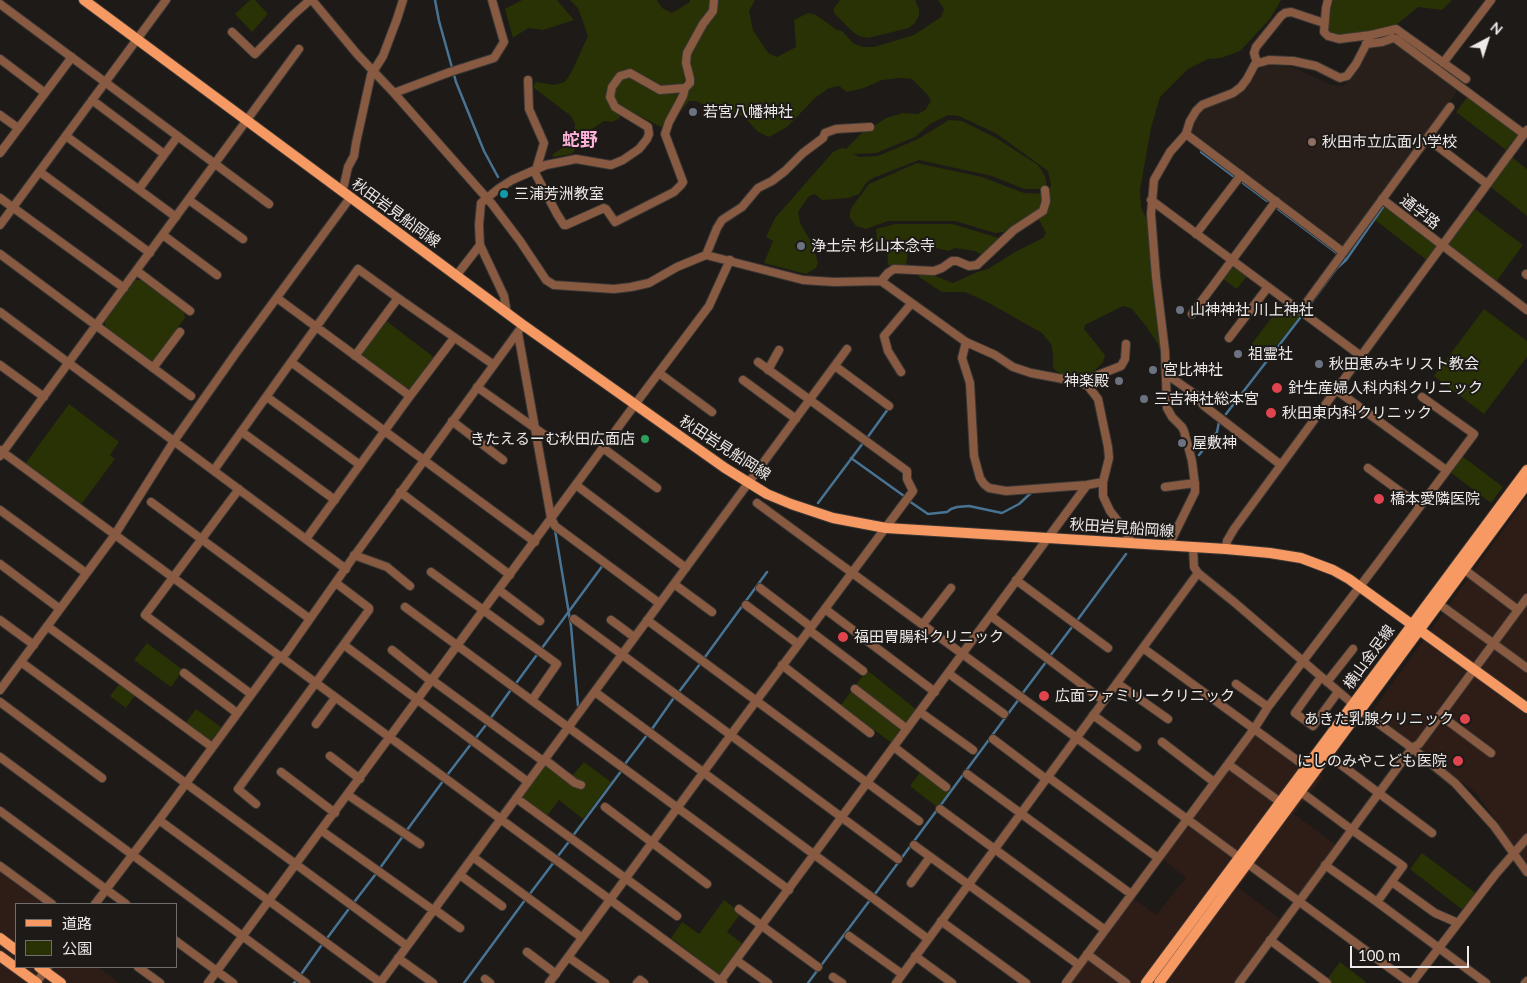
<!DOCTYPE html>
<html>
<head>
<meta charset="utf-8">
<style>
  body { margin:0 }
  #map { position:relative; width:1527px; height:983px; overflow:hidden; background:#1d1a18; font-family:Lato,"Noto Sans JP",sans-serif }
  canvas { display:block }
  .legend { position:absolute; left:15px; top:903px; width:162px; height:65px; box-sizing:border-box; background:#1d1a18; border:1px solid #706d6c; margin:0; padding:6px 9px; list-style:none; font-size:15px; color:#edeae9 }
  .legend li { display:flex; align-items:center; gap:10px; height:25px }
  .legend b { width:25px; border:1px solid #706d6c }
  .north { position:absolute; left:1462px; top:15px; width:50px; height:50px; -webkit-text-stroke:4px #1d1a18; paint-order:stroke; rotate:40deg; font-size:14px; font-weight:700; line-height:20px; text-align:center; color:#edeae9 }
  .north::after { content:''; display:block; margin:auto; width:18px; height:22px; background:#edeae9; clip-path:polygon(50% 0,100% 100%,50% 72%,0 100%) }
  .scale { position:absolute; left:1350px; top:946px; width:119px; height:22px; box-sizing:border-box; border:2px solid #edeae9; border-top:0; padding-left:6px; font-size:15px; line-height:18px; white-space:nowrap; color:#edeae9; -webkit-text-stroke:4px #1d1a18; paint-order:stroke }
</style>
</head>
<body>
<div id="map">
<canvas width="1527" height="983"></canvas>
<ul class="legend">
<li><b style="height:6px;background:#f79963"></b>道路</li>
<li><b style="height:14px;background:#293204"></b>公園</li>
</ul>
<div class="north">N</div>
<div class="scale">100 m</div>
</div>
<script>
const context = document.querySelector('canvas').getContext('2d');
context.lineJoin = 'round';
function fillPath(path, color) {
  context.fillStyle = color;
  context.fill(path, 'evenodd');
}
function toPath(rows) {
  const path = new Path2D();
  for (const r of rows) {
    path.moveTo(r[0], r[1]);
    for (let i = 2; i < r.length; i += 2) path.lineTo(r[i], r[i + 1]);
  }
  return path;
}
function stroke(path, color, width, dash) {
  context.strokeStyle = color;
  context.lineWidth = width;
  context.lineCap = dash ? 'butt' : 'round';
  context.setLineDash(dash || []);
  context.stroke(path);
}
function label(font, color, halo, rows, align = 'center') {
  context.font = font + ' Lato,"Noto Sans JP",sans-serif';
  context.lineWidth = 4;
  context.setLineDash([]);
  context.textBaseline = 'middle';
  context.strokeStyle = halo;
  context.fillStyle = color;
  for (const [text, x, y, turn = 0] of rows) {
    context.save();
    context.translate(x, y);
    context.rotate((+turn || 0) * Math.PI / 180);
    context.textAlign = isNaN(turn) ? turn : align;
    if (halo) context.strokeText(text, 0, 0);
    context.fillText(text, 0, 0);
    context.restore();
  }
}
const commercial = toPath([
  [1527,497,1527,863,1476,793,1371,713],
  [1259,727,1323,777,1294,814,1337,846,1300,899,1256,865,1238,887,1282,921,1236,983,1070,983,1134,899,1156,915,1186,878,1159,856],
  [0,872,43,904,16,904,16,967,98,967,119,983,0,983]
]);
const built = toPath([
  [1394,41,1458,90,1344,246,1191,132,1193,121,1200,113,1212,106,1239,95,1257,71,1266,65,1292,67,1332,85,1344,86,1369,46]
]);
const green = toPath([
  [250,0,255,0,268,14,252,32,235,14],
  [522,0,557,0,574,20,543,30,528,28,513,38,505,9],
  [570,0,657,0,662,8,672,13,690,2,690,0,711,0,709,8,684,63,686,80,681,84,657,86,631,69,623,70,614,77,609,84,607,96,620,113,620,118,612,122,604,121,589,131,576,144,574,151,571,154,554,157,552,155,569,143,574,135,575,124,571,116,534,88,534,84,537,82,554,85,565,82,572,71,588,36,578,8],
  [717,0,755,0,749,11,753,30,768,53,777,57,796,47,794,20,808,13,816,15,837,30,842,31,854,44,863,47,874,47,914,35,941,17,944,9,938,0,1281,0,1270,19,1240,51,1221,58,1208,59,1188,69,1160,97,1151,128,1140,190,1141,208,1147,219,1152,254,1164,352,1162,358,1158,344,1146,326,1131,308,1123,306,1085,325,1084,329,1105,355,1103,362,1087,378,1081,379,1066,376,1056,371,1053,368,1053,353,1051,344,1042,333,987,302,965,292,942,292,919,277,919,274,927,273,953,283,977,272,988,269,1015,252,1043,238,1046,233,1038,218,1032,215,1004,232,995,233,955,221,888,221,866,229,856,226,850,218,850,212,852,207,869,184,917,163,982,177,1024,193,1048,194,1051,185,1048,171,997,134,959,116,948,115,930,124,915,137,876,153,853,154,859,157,878,156,918,139,949,120,962,121,996,138,1038,165,1045,176,1047,186,1040,189,1024,189,992,176,919,160,873,178,866,183,859,194,848,198,822,200,815,194,809,196,798,212,800,223,813,245,818,263,816,268,806,274,764,263,773,241,766,237,775,218,833,152,839,149,844,148,846,149,866,129,868,130,886,118,903,113,918,114,925,110,931,101,927,94,912,79,900,78,882,80,864,88,847,92,839,86,829,88,815,98,787,127,769,137,758,132,744,117,735,113,723,112,695,101,689,101,680,112,661,127,624,108,615,99,614,93,616,85,621,77,628,75,658,93,679,94,690,89,693,84,690,61,692,50,715,13],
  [840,0,915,0,919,9,919,15,915,23,909,28,868,38,859,36,853,32,834,13,834,8],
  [1333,0,1452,0,1442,10,1418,7,1396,25,1358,34,1338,35,1328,33,1327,28],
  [1469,95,1519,133,1506,150,1456,112],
  [1509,155,1527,169,1527,216,1487,184],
  [1383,198,1441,245,1471,206,1523,245,1495,283,1442,246,1429,262,1370,216],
  [895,224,952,224,999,238,999,241,982,255,975,251,955,248,949,251,932,247,908,250,906,266,888,265,887,243,885,238,877,241,876,229],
  [1236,268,1247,276,1237,289,1223,279,1230,269],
  [135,280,141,280,184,312,185,318,152,362,111,331,106,327,104,320],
  [1283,303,1300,316,1263,362,1247,350],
  [1484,309,1527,341,1527,357,1484,414,1434,376],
  [385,320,435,358,412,388,406,389,363,358,363,351],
  [69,404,119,442,110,455,115,459,80,506,25,464],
  [1462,456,1503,487,1491,503,1450,472],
  [147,643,183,670,171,687,134,660],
  [867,670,918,711,893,744,841,705],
  [121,682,136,694,126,708,110,696],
  [196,709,221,727,210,743,185,724],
  [584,762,611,782,583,819,559,800,547,816,524,799,523,795,546,764,578,781,572,776],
  [922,770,949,792,937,807,910,786],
  [1422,853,1477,894,1464,911,1410,869],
  [724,900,741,913,727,932,743,944,720,975,671,938,682,922,699,934],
  [1340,962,1366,982,1365,983,1332,983,1329,980,1328,978]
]);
const stream = toPath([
  [435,0,439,21,456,82,484,151,498,177],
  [1201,152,1233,176],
  [1243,183,1267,201],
  [1278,209,1346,260],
  [1308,307,1337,268,1346,260,1383,207],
  [1226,414,1300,318],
  [867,438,888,409],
  [1199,455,1217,432,1219,422],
  [851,458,904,496],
  [909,501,928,514,947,512,951,509,957,507,969,506,1002,513,1019,504,1031,493],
  [818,503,863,443],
  [555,530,571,626,578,706],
  [1076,622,1126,554],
  [542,648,603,565],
  [1050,656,1072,627],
  [705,657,767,572],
  [517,682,536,656],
  [678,693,700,664],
  [1022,694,1046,662],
  [490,719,510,691],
  [652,729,673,699],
  [475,739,485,726],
  [625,764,647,735],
  [448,774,471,744],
  [407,830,443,781],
  [572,837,622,770],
  [558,856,568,843],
  [380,868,403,836],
  [875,894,1019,699],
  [529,895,554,862],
  [355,901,375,875],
  [328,937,348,910],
  [302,973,321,946],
  [294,983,295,982],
  [464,983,525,900],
  [808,983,870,900]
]);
const minor = toPath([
  [312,0,357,54,394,93,492,204,520,241,546,280,554,285,614,289,631,287,649,283,677,267,706,255,803,280,834,282,881,281,966,342,995,355,1013,367,1031,373,1079,382,1088,386,1098,399,1108,447,1109,458,1103,482,1103,496,1110,511,1125,530,1132,544],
  [1328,0,1326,8,1324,32,1328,36,1339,39,1371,35,1396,29,1466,79],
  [0,4,269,204],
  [232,32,255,54,293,15,310,0],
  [1366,44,1382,42,1393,38,1396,39,1524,134],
  [0,59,45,93],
  [1257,63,1254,53,1256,47,1281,16,1285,13,1291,12,1324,23],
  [1443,63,1491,0],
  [528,80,529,109,544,143,536,170],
  [394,93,450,72,494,58,504,42,492,0],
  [92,100,164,154],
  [0,115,18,128],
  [1186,134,1343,252],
  [66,136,176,217],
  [1428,139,1487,184],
  [0,153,72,57],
  [534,171,557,214,564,225,566,225,604,208,606,209,615,222,674,192,681,185,683,182,665,134,669,122,683,96,685,88],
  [40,172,150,253],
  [139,189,178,136],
  [341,191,344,185,348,167,354,156,356,143,371,75,383,56,397,19,403,0],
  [0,198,124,288],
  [1382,199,1527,310],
  [189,200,243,239],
  [1151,200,1361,356],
  [0,225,166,0],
  [1196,234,1241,175],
  [163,235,217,275],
  [0,254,191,396],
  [706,255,717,228,722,220,742,207,758,188,772,181,785,171,803,153,823,138,825,133,836,129,870,127],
  [137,271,190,311],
  [1526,274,1527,275],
  [456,276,480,245],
  [881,281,888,273,894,269,934,271,942,268,952,261,957,261,969,266,977,265,1014,230,1043,211,1046,201,1045,190],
  [277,298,410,396,306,539],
  [398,298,494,365],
  [1301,310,1450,107],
  [0,312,346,569],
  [507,313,504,296,480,245,479,225,481,203,498,189,512,180,546,165,576,159,611,165,623,160,639,149,647,139,649,134,648,127,615,107,610,97,612,87,620,76,630,73,660,90,685,88,690,83,690,79,686,63,687,53,703,24,713,11,714,0],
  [1192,314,1276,201],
  [518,333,551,518,555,526,659,603],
  [1229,338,1268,287],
  [966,342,962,358,970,383,974,456,980,478,984,484,989,488,1006,491,1087,485,1103,482],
  [355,356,398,298,358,269,291,362,535,542],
  [0,365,44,397],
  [835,366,889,406],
  [153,368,180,332],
  [768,370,779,350],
  [901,372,888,351,884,336,911,304],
  [659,373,712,412],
  [1166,374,1199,397,1203,405,1281,465],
  [743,380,796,419],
  [1088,386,1098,375,1121,366,1125,359,1126,344],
  [477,387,549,438],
  [1336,390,1446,470],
  [410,396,454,338],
  [267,397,360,465],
  [452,421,503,460],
  [242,432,335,500],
  [603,448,657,488],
  [0,450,723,983],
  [0,456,299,49],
  [1368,468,1420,506],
  [214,470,291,362],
  [576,485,686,568],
  [1165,487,1195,483],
  [239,489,145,615,251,694],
  [400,492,510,575],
  [151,502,310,619],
  [757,503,1410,983],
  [0,510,86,573],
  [1169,545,1195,492,1195,485,1192,461,1184,431,1182,427,1172,417,1167,408,1165,351,1156,277,1151,214,1154,180,1170,152,1186,134,1190,121,1196,111,1202,105,1233,93,1241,87,1247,79,1255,64,1269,60,1293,61,1316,66,1340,78,1347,76,1356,64,1371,35],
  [1193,547,1194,567,1198,573,1234,602,1360,710,1412,748,1455,783,1494,826,1527,872],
  [1226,549,1227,541,1234,529,1527,130],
  [354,555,387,567,410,586],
  [0,564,60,609],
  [1461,567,1518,610],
  [431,572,557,664,532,700],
  [1016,580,1108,648],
  [674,584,712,612],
  [760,588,811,627],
  [499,590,540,621],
  [1435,601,1527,668],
  [746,605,798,644],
  [405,607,789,890],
  [825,609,935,692],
  [991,616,1104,701],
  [574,619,898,859],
  [0,620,34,645],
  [611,620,634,637],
  [647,620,919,821],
  [923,624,951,588],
  [47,626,212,747],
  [809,630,863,671],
  [344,645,528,782],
  [1143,648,1309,769],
  [392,650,431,681],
  [21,662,407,946],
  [782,665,870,733],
  [184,673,237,713],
  [948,673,1004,714],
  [1321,677,1295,713,1313,726,1338,692],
  [432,680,543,761],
  [1327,682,1353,649],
  [1117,683,1168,719],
  [1236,684,1268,707],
  [855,689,907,729],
  [0,690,114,536,174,441,236,353,350,198],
  [595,692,928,939],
  [0,702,102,778],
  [920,712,973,750],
  [1093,715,1137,747],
  [1440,715,1491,753],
  [316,724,335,698],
  [993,739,1046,779],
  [1162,742,1214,782],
  [894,747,946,787],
  [1328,755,1432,833],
  [330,756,360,779],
  [0,757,306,983],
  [544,759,575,783,581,785],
  [1228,764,1280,802],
  [281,772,335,813],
  [967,774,1131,894],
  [1048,777,1158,858],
  [1301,792,1352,830,1403,866,1377,902,1325,865],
  [348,795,420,844],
  [516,798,677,916],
  [256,804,238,789,369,610,369,608,336,583],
  [605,807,707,884],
  [940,809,1105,930],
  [0,811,126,904],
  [159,820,381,983],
  [322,831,433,910],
  [914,845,1079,965],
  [473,857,581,937],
  [0,866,52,904],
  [460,875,502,906],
  [1392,882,1435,913,1458,923],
  [911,883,930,857],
  [1377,902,1486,983],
  [95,904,159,820,276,661,286,653,352,559,523,325],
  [434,909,460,928],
  [739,909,818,967],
  [941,921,1026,983],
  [849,936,902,974],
  [1270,940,1327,983],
  [176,941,233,983],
  [527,952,556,974],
  [1087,954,1126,983],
  [915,956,952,983],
  [568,957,605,983],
  [398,958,433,983],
  [736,960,768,983],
  [138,967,160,983],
  [833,977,842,983],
  [485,979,490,983],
  [36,983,48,967],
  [208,983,642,395,709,306,730,260],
  [380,983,847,349],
  [549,983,730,736,913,491,907,479,907,471,758,362],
  [637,983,640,980,644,983],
  [719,983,1087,485],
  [896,983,1198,573],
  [1066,983,1254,729,1268,707,1377,564,1474,434,1422,397],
  [1239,983,1412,748,1419,744,1527,598],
  [1412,983,1495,875,1527,838],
  [1525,983,1527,981]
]);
const major = toPath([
  [84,0,523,325,725,468,767,494,791,504,833,518,886,528,1226,549,1270,553,1301,558,1333,570,1349,579,1527,708],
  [0,938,16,950],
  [0,956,37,983],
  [39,967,61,983],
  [1146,983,1527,470],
  [1159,983,1527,484]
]);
const markers = [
  [693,112,5,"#6b7280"],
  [1312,142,5,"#8d6e63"],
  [504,194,5,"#0f9aa8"],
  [801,246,5,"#6b7280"],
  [1180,310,5,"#6b7280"],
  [1238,354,5,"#6b7280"],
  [1319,364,5,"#6b7280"],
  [1153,370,5,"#6b7280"],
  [1119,381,5,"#6b7280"],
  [1277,388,6,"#e0444e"],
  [1144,399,5,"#6b7280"],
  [1271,413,6,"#e0444e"],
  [645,439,5,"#2e9e5b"],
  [1182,443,5,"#6b7280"],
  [1379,499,6,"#e0444e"],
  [843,637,6,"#e0444e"],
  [1044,696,6,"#e0444e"],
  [1465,719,6,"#e0444e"],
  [1458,761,6,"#e0444e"]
];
const poiNames = [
  ["若宮八幡神社",703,112],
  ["秋田市立広面小学校",1322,142],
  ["三浦芳洲教室",514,194],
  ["浄土宗 杉山本念寺",811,246],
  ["山神神社 川上神社",1190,310],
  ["祖霊社",1248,354],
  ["秋田恵みキリスト教会",1329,364],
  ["宮比神社",1163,370],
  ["神楽殿",1109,381,"right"],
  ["針生産婦人科内科クリニック",1288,388],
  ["三吉神社総本宮",1154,399],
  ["秋田東内科クリニック",1282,413],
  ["きたえるーむ秋田広面店",635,439,"right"],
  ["屋敷神",1192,443],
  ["橋本愛隣医院",1390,499],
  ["福田胃腸科クリニック",854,637],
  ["広面ファミリークリニック",1055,696],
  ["あきた乳腺クリニック",1454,719,"right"],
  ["にしのみやこども医院",1447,761,"right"]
];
const streetNames = [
  ["通学路",1420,212,38],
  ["秋田岩見船岡線",396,213,36],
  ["秋田岩見船岡線",725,448,33],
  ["秋田岩見船岡線",1122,528,4],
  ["横山金足線",1369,657,-54]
];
const quarterNames = [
  ["蛇野",580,140]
];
fillPath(commercial, '#2e1d16');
fillPath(built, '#281f1a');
fillPath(green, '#293204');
stroke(stream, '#487393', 2.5);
stroke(minor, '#3a3735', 10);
stroke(major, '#3a3735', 12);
stroke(minor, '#875a41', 8);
stroke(major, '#f79963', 10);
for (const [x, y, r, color] of markers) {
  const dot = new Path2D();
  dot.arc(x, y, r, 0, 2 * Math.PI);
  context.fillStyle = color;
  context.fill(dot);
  stroke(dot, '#1d1a18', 2);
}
label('15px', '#edeae9', '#1d1a18', poiNames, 'left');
label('15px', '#edeae9', '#1d1a18', streetNames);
label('bold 18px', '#ffb3da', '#1d1a18', quarterNames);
</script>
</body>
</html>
